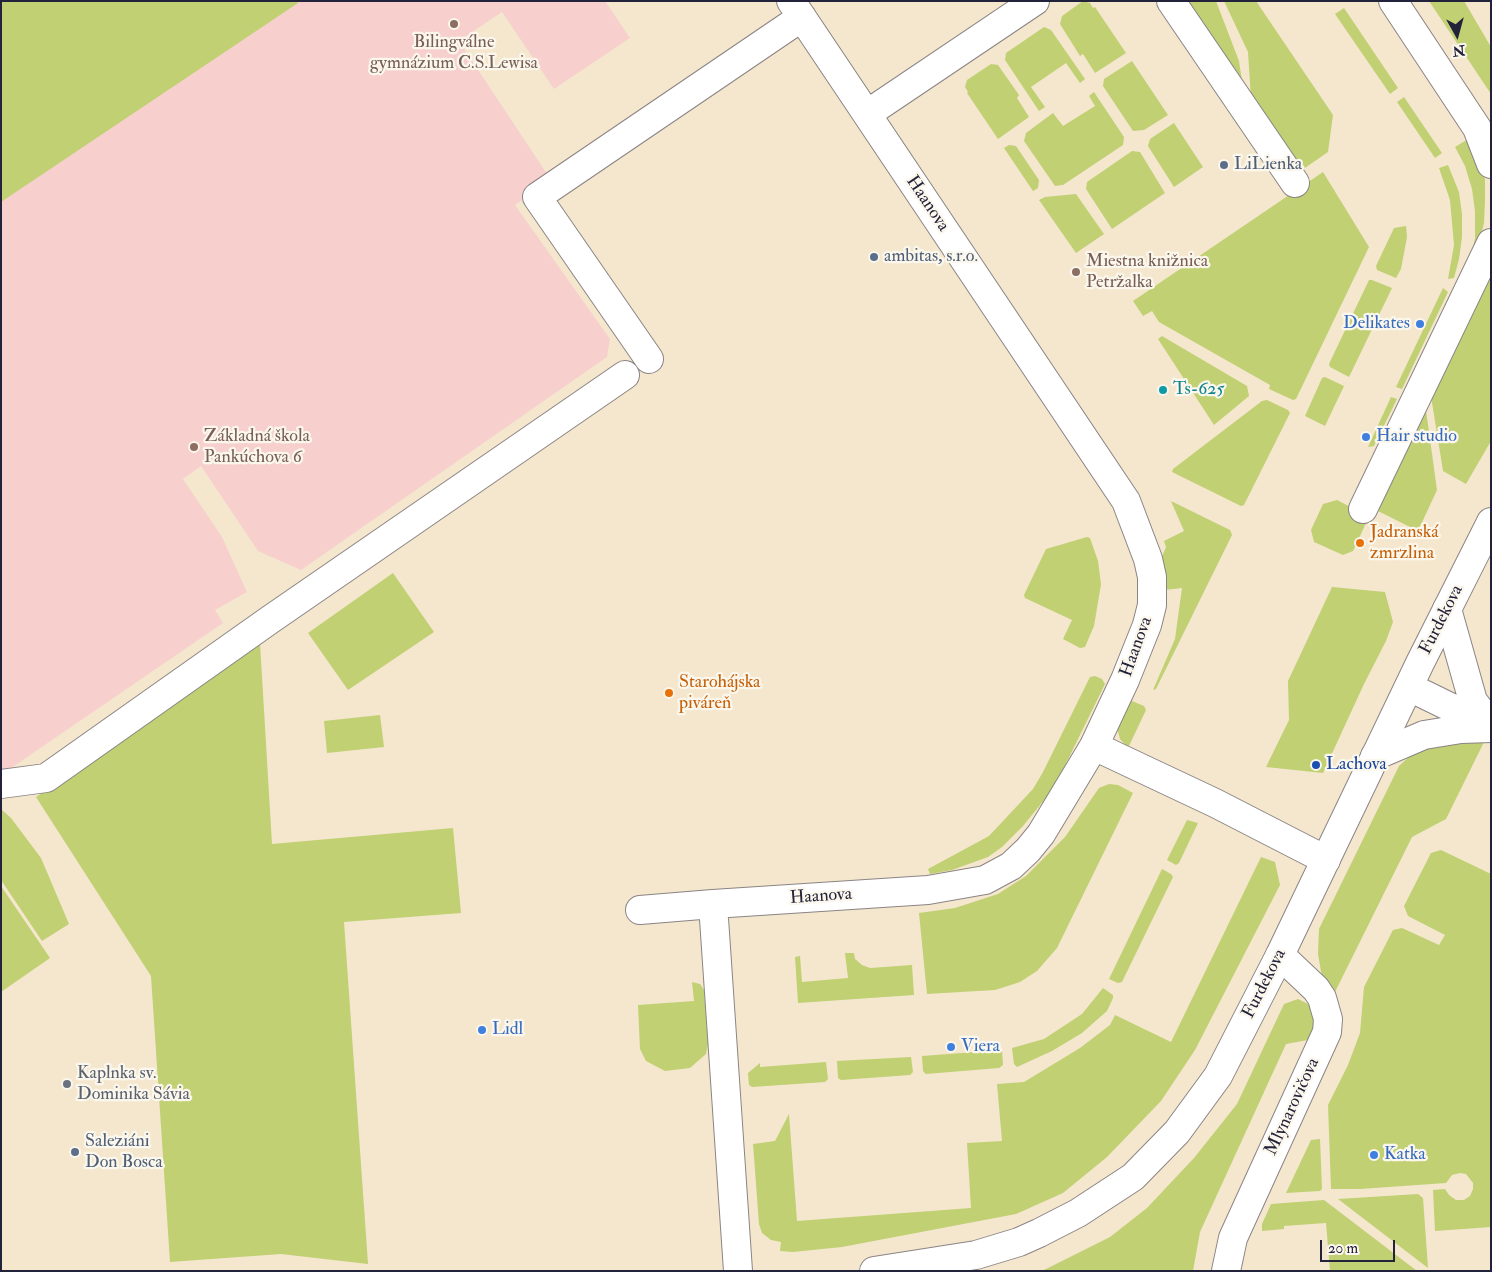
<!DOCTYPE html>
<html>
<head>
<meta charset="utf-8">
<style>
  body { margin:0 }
  #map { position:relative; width:1492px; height:1272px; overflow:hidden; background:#f4e7ce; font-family:"IM FELL Double Pica",serif }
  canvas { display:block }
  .frame { position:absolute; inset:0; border:2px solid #22223b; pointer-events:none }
  .north { position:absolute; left:1432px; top:10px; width:50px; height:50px; -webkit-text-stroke:4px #fbf7ec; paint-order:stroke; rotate:173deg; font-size:14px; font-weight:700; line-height:20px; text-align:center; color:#22223b }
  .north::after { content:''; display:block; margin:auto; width:18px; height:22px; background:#22223b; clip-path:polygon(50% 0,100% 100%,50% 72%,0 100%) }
  .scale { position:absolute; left:1320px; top:1240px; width:75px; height:22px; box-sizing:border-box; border:2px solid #22223b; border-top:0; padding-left:6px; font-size:15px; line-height:18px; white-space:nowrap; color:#22223b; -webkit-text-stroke:4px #fbf7ec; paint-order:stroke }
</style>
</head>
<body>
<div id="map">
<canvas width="1492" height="1272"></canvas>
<div class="frame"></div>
<div class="north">N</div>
<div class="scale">20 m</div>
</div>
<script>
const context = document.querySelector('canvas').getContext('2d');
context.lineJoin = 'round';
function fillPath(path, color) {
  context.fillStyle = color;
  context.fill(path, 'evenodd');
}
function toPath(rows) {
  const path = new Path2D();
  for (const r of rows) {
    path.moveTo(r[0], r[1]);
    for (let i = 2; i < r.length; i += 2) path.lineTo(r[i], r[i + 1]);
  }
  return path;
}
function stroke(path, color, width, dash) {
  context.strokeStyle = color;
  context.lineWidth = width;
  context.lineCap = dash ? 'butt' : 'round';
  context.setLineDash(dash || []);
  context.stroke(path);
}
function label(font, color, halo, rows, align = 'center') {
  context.font = font + ' "IM FELL Double Pica",serif';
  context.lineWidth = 4.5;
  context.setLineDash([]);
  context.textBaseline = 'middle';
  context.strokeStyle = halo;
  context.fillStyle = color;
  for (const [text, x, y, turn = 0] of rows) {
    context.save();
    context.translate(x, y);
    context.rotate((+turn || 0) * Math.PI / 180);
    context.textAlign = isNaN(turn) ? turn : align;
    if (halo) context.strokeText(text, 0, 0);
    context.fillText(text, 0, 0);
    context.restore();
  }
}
const built = toPath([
  [1,1,605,1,630,38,554,89,502,12,459,41,551,180,515,205,610,339,607,357,301,570,258,551,201,466,183,479,222,537,247,592,215,610,223,623,1,775]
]);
const green = toPath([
  [1,1,297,1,298,3,1,202],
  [1083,1,1090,3,1093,8,1095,7,1126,53,1095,73,1083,54,1080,56,1060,24,1062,16],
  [1184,1,1216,1,1239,61,1243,88],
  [1224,1,1256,1,1333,115,1328,152,1299,172,1251,99,1248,52],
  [1429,1,1464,1,1491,47,1491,94],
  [1344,8,1398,88,1390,94,1335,14],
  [1044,27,1051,30,1085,79,1080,83,1066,63,1031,87,1045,107,1039,111,1005,60,1006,53],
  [1132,61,1168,115,1144,130,1133,131,1103,86,1104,79],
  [991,64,998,65,1019,95,1017,98,1029,117,998,139,967,93,968,92,965,87,967,80],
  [1094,92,1124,137,1123,145,1063,185,1055,186,1024,141,1026,133,1053,113,1063,126,1095,106,1089,96],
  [1404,97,1442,153,1435,158,1397,102],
  [1174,123,1203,167,1174,187,1148,146,1150,139],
  [1470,138,1479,155,1485,180,1485,201,1484,223,1479,244,1469,267,1475,238,1475,211,1472,189,1465,166,1455,147],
  [1009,145,1016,146,1039,180,1038,188,1033,191,1004,148],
  [1132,151,1140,152,1165,193,1112,229,1086,189,1087,182],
  [1448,165,1459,192,1462,214,1462,237,1459,259,1454,278,1448,279,1454,245,1450,200,1439,168],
  [1323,172,1369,247,1296,399,1293,400,1269,389,1270,385,1159,322,1152,311,1143,316,1133,301],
  [1076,194,1104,234,1076,253,1039,200,1045,197],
  [1406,226,1407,237,1401,269,1396,278,1377,270,1376,266,1394,228],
  [1491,263,1491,441,1466,484,1443,471,1430,390],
  [1369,280,1372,280,1392,288,1349,377,1330,367,1329,364],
  [1443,288,1448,292,1402,389,1396,387],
  [1162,336,1247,386,1249,396,1214,425,1158,339],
  [1325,377,1344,386,1325,426,1305,416,1322,378],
  [1391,397,1397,399,1374,446,1368,447],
  [1267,400,1288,410,1290,413,1244,505,1241,506,1172,472,1173,469,1262,401],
  [1425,403,1437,490,1418,531,1374,509],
  [1337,500,1362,513,1366,523,1353,551,1343,555,1314,542,1311,530,1323,504],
  [1171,501,1230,530,1232,535,1156,689,1153,690,1175,639,1182,588,1164,590,1161,559,1166,547,1164,541,1184,531],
  [1087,537,1090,538,1098,561,1101,584,1094,626,1085,647,1080,648,1063,639,1072,620,1025,598,1024,595,1046,549],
  [393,573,434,632,348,690,308,633],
  [1332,587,1385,592,1393,622,1386,641,1364,684,1323,773,1266,767,1289,720,1288,681],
  [260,643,272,844,453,828,461,913,344,922,368,1264,281,1254,170,1262,151,976,36,797],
  [1095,676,1102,679,1105,684,1054,788,1023,826,1002,847,988,857,952,870,930,874,928,869,989,836,1033,789,1043,772,1090,677],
  [1127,699,1144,706,1146,710,1128,748,1120,739,1117,728],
  [380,715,384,747,327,753,324,721],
  [1427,740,1485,740,1446,819,1412,837,1332,998,1323,983,1318,954,1319,929,1399,766],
  [1109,784,1118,785,1133,793,1057,948,1037,971,1020,982,995,990,927,994,919,913,955,908,998,894,1026,876,1065,837,1099,788],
  [1,809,11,818,41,858,69,924,42,941,1,880],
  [1187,820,1198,823,1179,863,1176,865,1167,860],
  [1441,850,1491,874,1491,1227,1435,1231,1433,1190,1445,1189,1449,1195,1456,1200,1464,1200,1470,1196,1473,1189,1473,1183,1466,1174,1460,1173,1452,1175,1446,1183,1360,1189,1331,1189,1328,1105,1348,1065,1360,1033,1364,987,1393,930,1402,928,1439,945,1445,935,1408,916,1404,906,1431,853],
  [1261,857,1275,862,1280,885,1195,1050,1161,1101,1107,1157,1063,1193,1016,1214,842,1247,793,1252,780,1251,781,1242,771,1240,762,1233,759,1224,753,1144,775,1141,789,1114,797,1221,971,1208,967,1143,1002,1141,997,1084,1024,1082,1080,1048,1110,1025,1115,1015,1171,1042],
  [1162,869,1171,874,1173,877,1122,982,1118,983,1109,979],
  [1,886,50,958,1,992],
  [845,953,854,953,855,959,862,965,870,968,912,965,914,995,798,1003,795,957,800,956,802,982,848,978],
  [692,982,700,984,704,990,708,1044,706,1054,690,1068,665,1071,646,1061,640,1049,638,1005,694,1001],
  [1103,988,1113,995,1113,998,1107,1011,1082,1033,1052,1051,1017,1067,1014,1064,1012,1048,1044,1039,1082,1014],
  [1298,999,1308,1004,1315,1014,1314,1027,1308,1040,1286,1044,1200,1232,1193,1271,1042,1271,1110,1237,1147,1208,1194,1158,1237,1104,1284,1004],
  [1002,1050,1003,1065,999,1068,926,1074,923,1071,922,1056],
  [911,1057,913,1072,910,1075,841,1080,838,1078,837,1061],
  [826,1062,828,1079,825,1082,752,1087,749,1085,748,1073,760,1063,760,1067],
  [1320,1139,1322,1189,1320,1191,1286,1193,1311,1140],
  [1418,1194,1423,1198,1428,1268,1338,1199],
  [1324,1200,1417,1271,1330,1271,1326,1223,1284,1226,1284,1229,1262,1231,1262,1224,1271,1204]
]);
const street = toPath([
  [1171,1,1295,183],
  [1393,1,1477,128,1491,164],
  [867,114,1035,1],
  [649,359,537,197,802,17],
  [1363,509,1491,243],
  [1447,609,1473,701,1491,725],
  [1409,687,1489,726],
  [1094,746,1215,803,1326,860],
  [1375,756,1424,735,1461,729,1491,728],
  [1,784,46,778,271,619,625,375],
  [713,904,928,890,985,880,1011,866,1028,850,1041,834,1094,746,1125,680,1147,625,1152,605,1152,577,1148,559,1126,501,791,1],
  [640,910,713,904,738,1271],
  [1226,1271,1233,1238,1327,1032,1328,1019,1322,998,1316,989,1280,955]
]);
const secondary = toPath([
  [874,1271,976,1255,1019,1242,1039,1233,1078,1213,1133,1177,1177,1132,1218,1076,1280,955,1420,663,1491,522]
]);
const markers = [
  [454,24,5,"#8d6e63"],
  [1224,165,5,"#5c6f8a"],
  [874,257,5,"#5c6f8a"],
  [1076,272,5,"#8d6e63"],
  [1420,324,5,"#3f7fe0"],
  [1163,390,5,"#0f9aa8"],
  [1366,437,5,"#3f7fe0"],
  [194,447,5,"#8d6e63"],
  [1360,543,5,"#e8710a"],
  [669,693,5,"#e8710a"],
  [1316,765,5,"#1a4fb4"],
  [482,1030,5,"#3f7fe0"],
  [951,1047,5,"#3f7fe0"],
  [67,1084,5,"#6b7280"],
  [75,1152,5,"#5c6f8a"],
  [1374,1155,5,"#3f7fe0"]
];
const educationNames = [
  ["Bilingválne",454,43,"center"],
  ["gymnázium C.S.Lewisa",454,64,"center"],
  ["Miestna knižnica",1086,262],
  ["Petržalka",1086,283],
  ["Základná škola",204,437],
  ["Pankúchova 6",204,458]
];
const serviceNames = [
  ["LiLienka",1234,165],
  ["ambitas, s.r.o.",884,257],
  ["Saleziáni",85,1142],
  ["Don Bosca",85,1163]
];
const streetNames = [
  ["Haanova",927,204,56],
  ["Furdekova",1442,620,-63],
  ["Haanova",1137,647,-70],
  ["Haanova",821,897,-4],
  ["Furdekova",1265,984,-63],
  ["Mlynarovičova",1293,1107,-65]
];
const shopNames = [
  ["Delikates",1410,324,"right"],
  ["Hair studio",1376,437],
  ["Lidl",492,1030],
  ["Viera",961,1047],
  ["Katka",1384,1155]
];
const cultureNames = [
  ["Ts-625",1173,390]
];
const foodNames = [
  ["Jadranská",1370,533],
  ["zmrzlina",1370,554],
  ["Starohájska",679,683],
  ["piváreň",679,704]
];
const transitNames = [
  ["Lachova",1326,765]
];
const worshipNames = [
  ["Kaplnka sv.",77,1074],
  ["Dominika Sávia",77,1095]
];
fillPath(built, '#f7d0cd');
fillPath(green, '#c0d072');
stroke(street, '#8b8484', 30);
stroke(secondary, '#8b8484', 30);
stroke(street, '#fff', 28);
stroke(secondary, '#fff', 28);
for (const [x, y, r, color] of markers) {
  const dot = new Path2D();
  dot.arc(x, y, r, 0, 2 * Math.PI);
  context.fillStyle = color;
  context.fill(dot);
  stroke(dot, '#fbf7ec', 2);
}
label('18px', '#785e54', '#fbf7ec', educationNames, 'left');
label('18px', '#4e5e75', '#fbf7ec', serviceNames, 'left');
label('18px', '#22223b', '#fbf7ec', streetNames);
label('18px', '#366cbe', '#fbf7ec', shopNames, 'left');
label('18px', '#0d838f', '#fbf7ec', cultureNames, 'left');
label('18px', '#c56008', '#fbf7ec', foodNames, 'left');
label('18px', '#164399', '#fbf7ec', transitNames, 'left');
label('18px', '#5b616d', '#fbf7ec', worshipNames, 'left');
</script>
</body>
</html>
